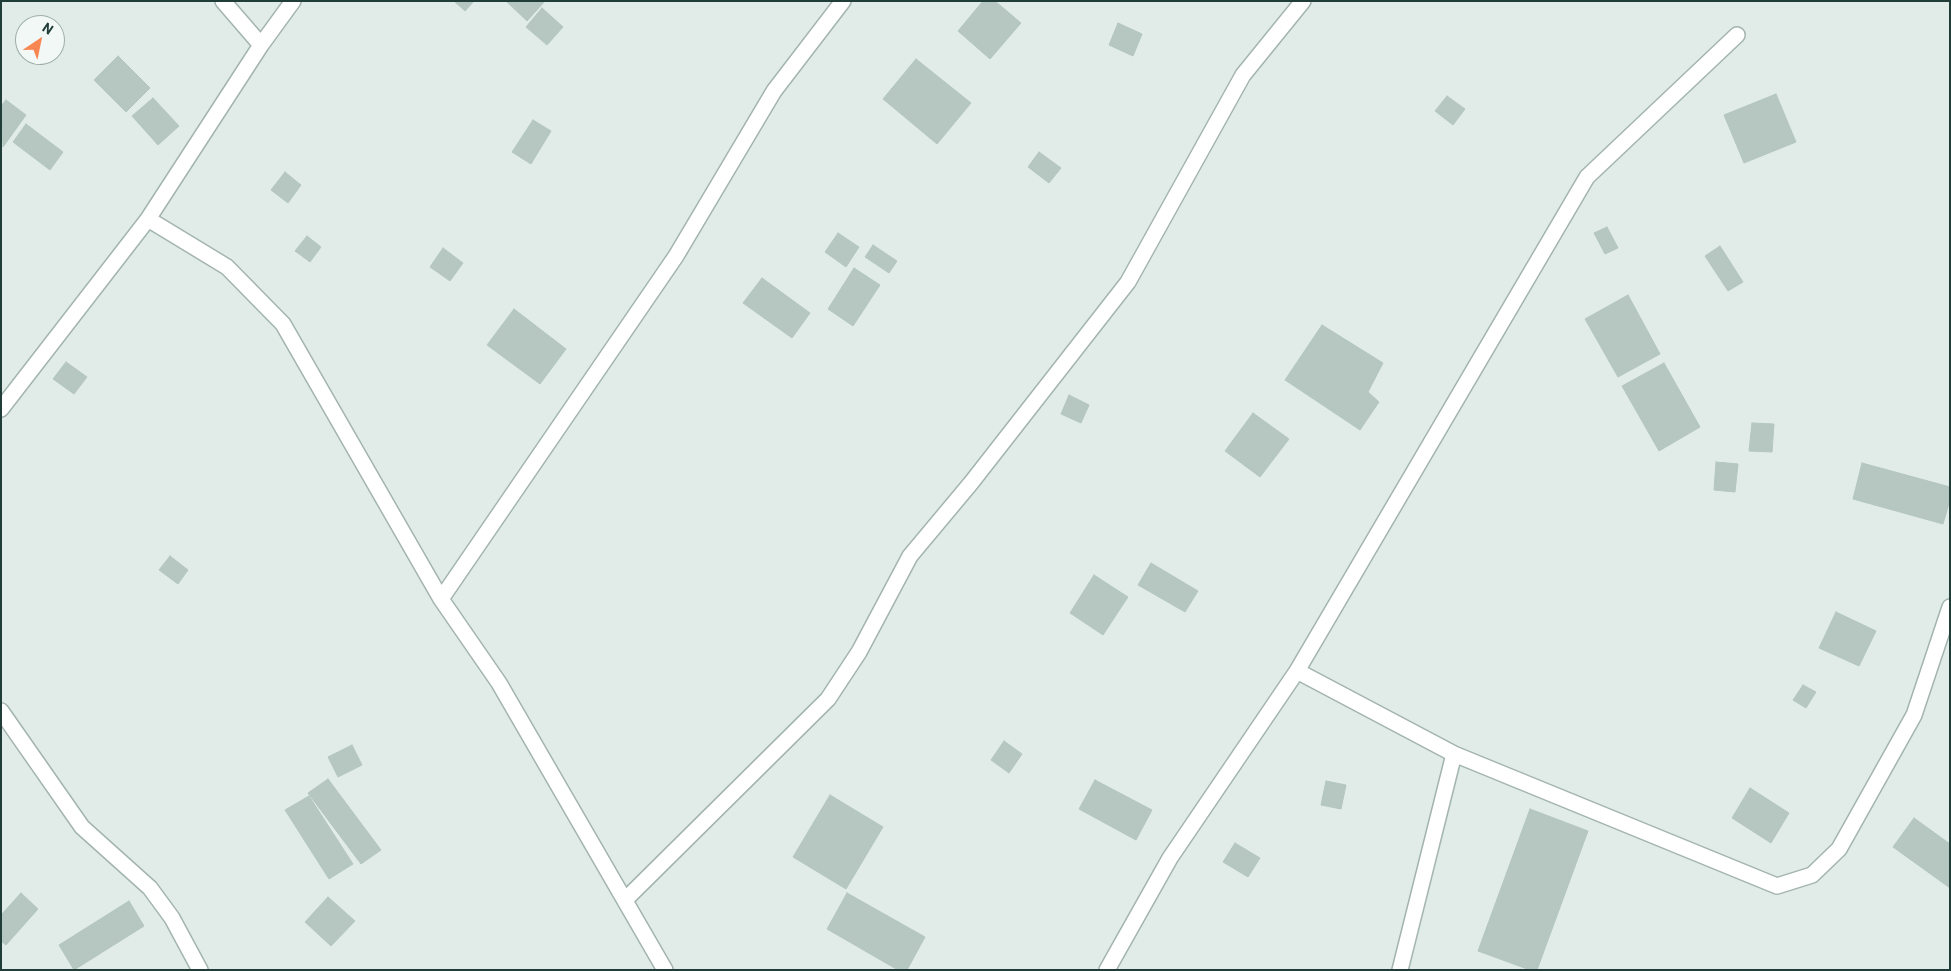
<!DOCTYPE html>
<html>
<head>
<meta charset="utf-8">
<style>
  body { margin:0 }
  #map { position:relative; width:1951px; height:971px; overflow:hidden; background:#e1ece8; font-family:Barlow,sans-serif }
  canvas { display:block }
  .frame { position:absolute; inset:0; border:2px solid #203d37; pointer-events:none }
  .north { position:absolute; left:15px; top:15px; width:50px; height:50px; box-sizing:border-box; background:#f1f8f5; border:1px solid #9dada9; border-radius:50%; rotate:34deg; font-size:14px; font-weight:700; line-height:20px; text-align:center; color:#203d37 }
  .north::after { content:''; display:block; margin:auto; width:18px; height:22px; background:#f88652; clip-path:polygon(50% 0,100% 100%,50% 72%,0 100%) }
</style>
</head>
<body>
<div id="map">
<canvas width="1951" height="971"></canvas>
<div class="frame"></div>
<div class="north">N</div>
</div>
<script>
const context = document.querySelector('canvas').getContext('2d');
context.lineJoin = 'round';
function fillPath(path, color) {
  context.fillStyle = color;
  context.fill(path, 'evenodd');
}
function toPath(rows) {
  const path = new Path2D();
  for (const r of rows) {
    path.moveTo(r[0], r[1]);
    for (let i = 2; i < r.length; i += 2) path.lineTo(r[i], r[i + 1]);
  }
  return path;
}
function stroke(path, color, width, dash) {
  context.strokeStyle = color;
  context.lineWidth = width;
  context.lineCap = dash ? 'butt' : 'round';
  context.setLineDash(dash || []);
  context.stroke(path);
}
const building = toPath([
  [454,1,474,1,465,11,454,1],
  [506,1,545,1,527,21,506,1],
  [983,1,995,1,1021,23,990,59,958,31,983,1],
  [542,8,563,27,547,45,526,27,542,8],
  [1118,23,1142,34,1133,56,1109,45,1118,23],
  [118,56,150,88,126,112,94,80,118,56],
  [916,59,971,103,937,144,883,99,916,59],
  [1776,94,1796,142,1744,163,1724,115,1776,94],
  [1447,96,1465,109,1453,125,1435,111,1447,96],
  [153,98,179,126,158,145,132,116,153,98],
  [6,100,26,115,3,147,1,106,6,100],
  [533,120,551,131,531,164,512,152,533,120],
  [26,124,63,152,50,170,13,142,26,124],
  [1039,152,1061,168,1049,183,1028,167,1039,152],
  [285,172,301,185,288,203,271,190,285,172],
  [1607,227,1618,248,1605,254,1594,233,1607,227],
  [838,233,859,247,846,267,825,252,838,233],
  [307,236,321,247,310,262,295,251,307,236],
  [873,245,897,261,889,273,865,257,873,245],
  [1720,246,1743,282,1728,291,1705,256,1720,246],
  [443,248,463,263,450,281,430,267,443,248],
  [854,268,880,285,853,326,828,309,854,268],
  [762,278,810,313,792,338,743,303,762,278],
  [1628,295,1660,354,1618,377,1585,319,1628,295],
  [514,309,566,349,540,384,487,345,514,309],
  [1322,325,1383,363,1368,392,1379,402,1360,430,1285,380,1322,325],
  [66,362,87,377,74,394,53,379,66,362],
  [1664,363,1700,427,1659,451,1622,386,1664,363],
  [1069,395,1089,405,1081,423,1061,414,1069,395],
  [1253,413,1289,439,1260,477,1225,451,1253,413],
  [1752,423,1774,424,1772,452,1749,451,1752,423],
  [1716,462,1738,464,1735,492,1714,490,1716,462],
  [1862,463,1950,487,1950,500,1943,524,1853,499,1862,463],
  [170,556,188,570,178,584,159,570,170,556],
  [1151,563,1198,591,1185,612,1138,585,1151,563],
  [1094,575,1128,597,1103,635,1070,613,1094,575],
  [1836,612,1876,631,1859,666,1819,648,1836,612],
  [1803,685,1816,692,1806,708,1793,700,1803,685],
  [1004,741,1022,754,1009,773,991,760,1004,741],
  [352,745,362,765,338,777,328,757,352,745],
  [328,779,381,850,361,864,308,793,328,779],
  [1095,780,1152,810,1136,840,1079,809,1095,780],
  [1326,781,1346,785,1341,809,1321,805,1326,781],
  [1750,788,1789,813,1771,843,1732,818,1750,788],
  [830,795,883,827,846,889,793,857,830,795],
  [309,796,353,864,329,879,285,810,309,796],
  [1530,809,1588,831,1537,970,1530,970,1478,951,1530,809],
  [1914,818,1950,844,1950,888,1893,847,1914,818],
  [1235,843,1260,858,1248,877,1223,862,1235,843],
  [21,893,38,909,6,945,1,941,1,915,21,893],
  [847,893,925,937,907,970,898,970,827,929,847,893],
  [328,897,355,921,331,946,305,922,328,897],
  [129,901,144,926,74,970,59,945,129,901]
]);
const minor = toPath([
  [223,1,261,45],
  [148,219,227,267,283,324,441,599,499,683,665,970],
  [1,409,148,219,261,45,293,1],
  [441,599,676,256,774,91,843,1],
  [1297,671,1454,754,1777,886,1812,875,1839,849,1914,715,1950,607],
  [1,711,82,827,150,888,172,918,200,970],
  [625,900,828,699,859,652,910,556,971,483,1128,282,1243,75,1303,1],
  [1107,970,1170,858,1297,671,1587,177,1737,35],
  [1400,970,1454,754]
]);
fillPath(building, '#b6c7c1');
stroke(building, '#b3c6bf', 1);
stroke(minor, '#a3b4af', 18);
stroke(minor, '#fff', 15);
</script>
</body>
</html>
